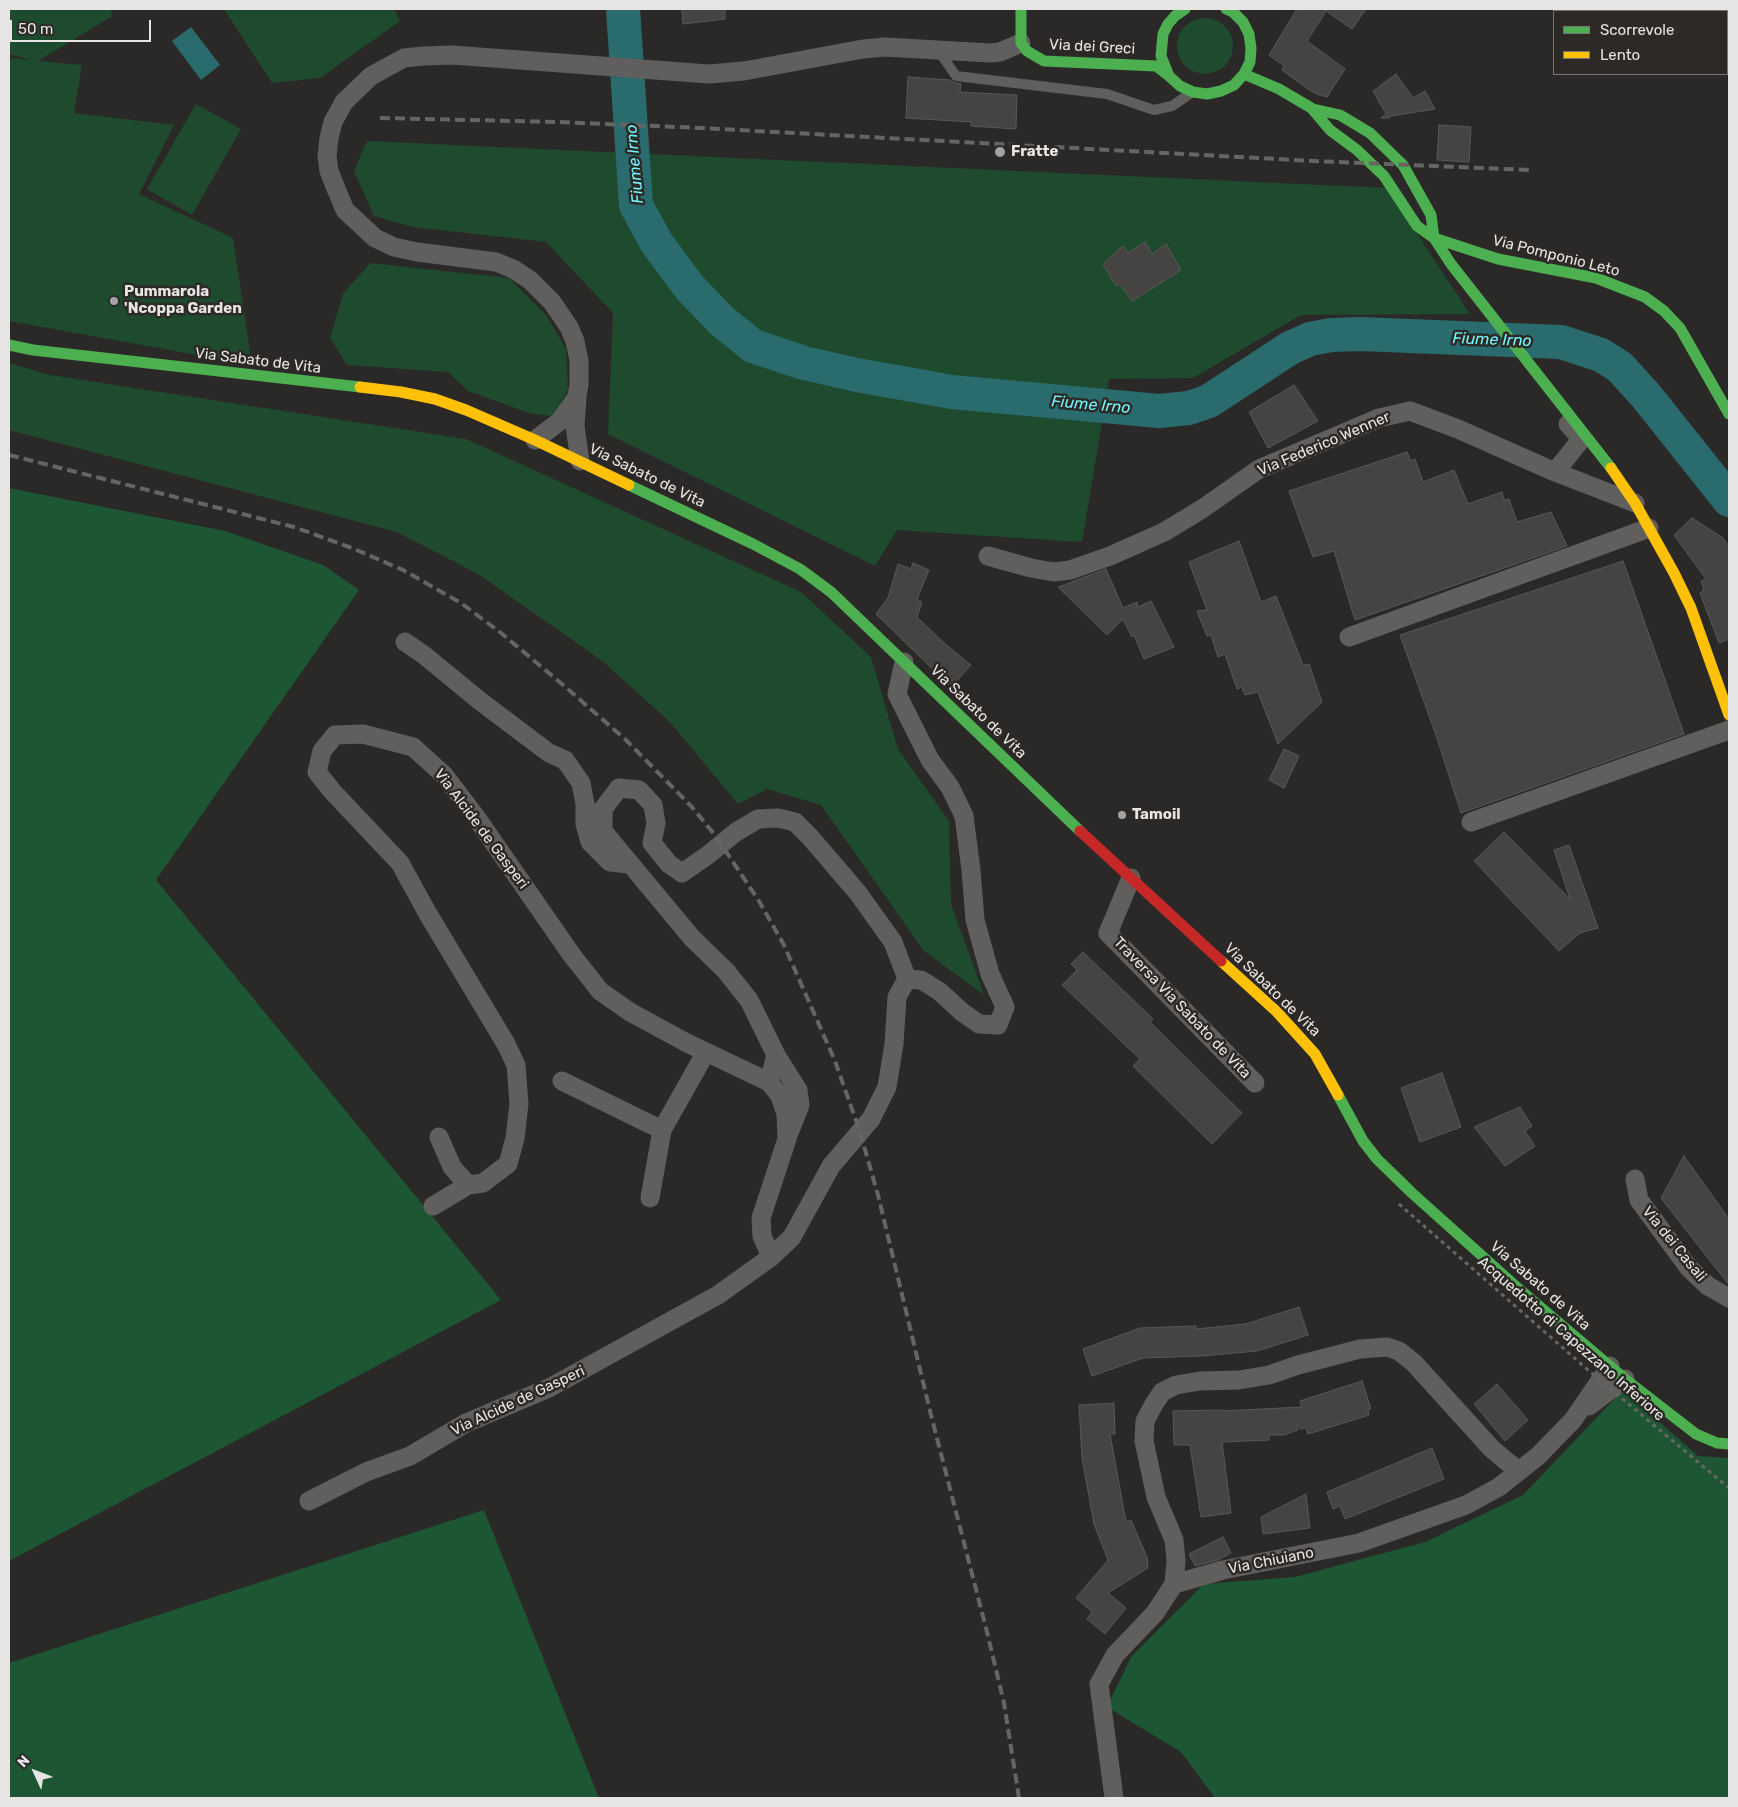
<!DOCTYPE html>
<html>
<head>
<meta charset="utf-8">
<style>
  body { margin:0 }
  #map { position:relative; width:1738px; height:1807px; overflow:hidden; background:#2b2928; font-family:Rubik,sans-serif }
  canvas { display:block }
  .frame { position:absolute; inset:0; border:10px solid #e7e5e4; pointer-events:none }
  .legend { position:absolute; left:1553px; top:10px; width:175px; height:65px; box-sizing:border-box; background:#2c2927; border:1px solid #777473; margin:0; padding:6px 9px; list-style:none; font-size:15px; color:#e7e5e4 }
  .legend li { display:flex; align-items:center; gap:10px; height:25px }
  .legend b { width:25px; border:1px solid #777473 }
  .north { position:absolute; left:10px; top:1747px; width:50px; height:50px; -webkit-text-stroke:4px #2c2927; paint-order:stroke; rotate:313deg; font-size:14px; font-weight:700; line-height:20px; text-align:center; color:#e7e5e4 }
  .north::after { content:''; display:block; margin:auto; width:18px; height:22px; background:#e7e5e4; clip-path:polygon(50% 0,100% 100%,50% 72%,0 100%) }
  .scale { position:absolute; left:10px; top:20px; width:141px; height:22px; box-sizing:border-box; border:2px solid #e7e5e4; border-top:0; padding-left:6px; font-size:15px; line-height:18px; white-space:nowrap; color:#e7e5e4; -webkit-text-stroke:4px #2c2927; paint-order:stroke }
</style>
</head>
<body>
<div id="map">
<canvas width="1738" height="1807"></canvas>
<div class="frame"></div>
<ul class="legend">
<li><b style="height:6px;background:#4caf50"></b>Scorrevole</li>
<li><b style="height:6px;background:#ffc107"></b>Lento</li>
</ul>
<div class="north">N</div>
<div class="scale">50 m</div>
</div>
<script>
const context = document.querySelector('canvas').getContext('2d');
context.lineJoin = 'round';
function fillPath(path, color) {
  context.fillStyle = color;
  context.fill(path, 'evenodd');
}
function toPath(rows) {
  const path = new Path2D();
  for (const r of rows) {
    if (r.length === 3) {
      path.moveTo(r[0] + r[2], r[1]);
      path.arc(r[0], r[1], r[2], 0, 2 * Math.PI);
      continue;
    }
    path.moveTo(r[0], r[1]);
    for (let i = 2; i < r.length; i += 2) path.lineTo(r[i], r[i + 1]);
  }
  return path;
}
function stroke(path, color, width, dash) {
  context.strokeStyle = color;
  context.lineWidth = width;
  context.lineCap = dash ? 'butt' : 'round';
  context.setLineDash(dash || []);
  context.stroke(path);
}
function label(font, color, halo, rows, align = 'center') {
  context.font = font + ' Rubik,sans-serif';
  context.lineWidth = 5;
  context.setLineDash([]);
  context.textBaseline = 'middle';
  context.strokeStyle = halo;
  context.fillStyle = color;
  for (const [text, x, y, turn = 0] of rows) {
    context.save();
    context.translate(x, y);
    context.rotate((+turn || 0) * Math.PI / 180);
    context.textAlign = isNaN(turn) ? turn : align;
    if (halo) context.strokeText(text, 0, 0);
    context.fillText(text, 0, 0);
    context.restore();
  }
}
const green = toPath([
  [9,9,112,9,111,17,38,61,82,65,74,113,174,125,139,194,233,238,252,365,9,321,9,58,32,60,9,54],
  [224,9,394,9,400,21,320,78,272,83],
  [1205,46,28],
  [196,104,241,129,192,215,147,189],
  [367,141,1387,188,1470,314,1301,315,1193,378,1109,379,1082,542,897,530,875,566,608,434,613,313,546,242,413,227,374,216,354,171],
  [370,263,509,278,547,316,566,349,568,389,554,416,532,414,468,391,448,372,347,365,330,338,343,294],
  [9,363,50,375,466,439,801,592,871,657,898,749,949,821,951,904,984,995,924,951,821,805,767,789,738,804,670,722,601,660,478,574,397,532,9,430]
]);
const forest = toPath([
  [9,488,225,531,323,565,359,590,156,880,501,1300,9,1561],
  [1623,1390,1698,1456,1729,1458,1729,1798,1215,1798,1181,1752,1107,1707,1131,1657,1204,1584,1295,1577,1425,1542,1523,1495],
  [484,1510,599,1798,9,1798,9,1663]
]);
const water = toPath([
  [191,27,220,65,201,80,172,41]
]);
const river = toPath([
  [623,9,636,205,656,242,690,288,722,321,753,346,804,363,857,375,952,392,1159,411,1189,408,1209,401,1290,348,1310,339,1331,335,1360,334,1561,342,1601,355,1620,367,1647,397,1729,500]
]);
const building = toPath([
  [682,9,725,9,725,19,683,24,682,9],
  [1297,9,1366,9,1352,29,1326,11,1307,41,1345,69,1327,97,1319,95,1309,90,1282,70,1284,66,1269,55,1297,9],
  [1396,74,1413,98,1425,91,1435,109,1391,116,1389,118,1381,118,1386,114,1373,91,1396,74],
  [908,77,950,80,953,82,961,84,960,92,1017,95,1016,129,971,126,971,122,906,118,908,77],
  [1439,125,1471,127,1469,162,1437,160,1439,125],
  [1145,242,1152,254,1166,244,1181,270,1132,301,1120,284,1116,286,1103,264,1123,246,1128,253,1145,242],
  [1294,385,1318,421,1268,448,1249,412,1294,385],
  [1407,452,1411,461,1415,459,1423,482,1454,470,1468,504,1502,492,1504,500,1509,499,1517,522,1551,512,1567,546,1355,620,1334,551,1313,557,1289,491,1407,452],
  [1692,518,1723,538,1729,547,1729,639,1719,643,1700,593,1704,590,1701,581,1706,579,1674,535,1692,518],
  [1239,541,1261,602,1276,596,1303,665,1309,664,1322,702,1278,744,1258,692,1245,695,1242,687,1237,689,1225,654,1218,657,1211,635,1207,636,1197,611,1207,610,1189,562,1239,541],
  [1623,561,1684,734,1461,813,1437,738,1400,635,1623,561],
  [913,563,929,570,917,599,922,602,917,617,944,643,971,665,951,687,876,614,888,598,898,564,911,569,913,563],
  [1106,569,1123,608,1137,602,1138,607,1151,601,1174,647,1144,659,1134,635,1132,637,1123,619,1107,635,1058,587,1106,569],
  [1284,749,1299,756,1284,788,1269,780,1284,749],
  [1504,832,1570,899,1554,850,1569,845,1598,928,1580,933,1559,951,1474,861,1504,832],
  [1083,952,1153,1019,1150,1022,1242,1113,1212,1144,1133,1066,1140,1059,1062,985,1077,970,1071,964,1083,952],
  [1442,1073,1461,1127,1420,1142,1401,1088,1442,1073],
  [1520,1107,1532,1126,1525,1131,1535,1146,1505,1166,1474,1127,1520,1107],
  [1684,1156,1729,1219,1729,1285,1661,1198,1684,1156],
  [1299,1307,1308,1335,1257,1351,1202,1356,1143,1358,1092,1376,1083,1349,1140,1328,1196,1326,1196,1329,1246,1324,1299,1307],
  [1362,1381,1371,1409,1368,1410,1369,1415,1308,1434,1306,1428,1300,1429,1299,1425,1297,1426,1298,1430,1284,1435,1269,1435,1269,1440,1222,1442,1231,1513,1201,1517,1190,1445,1174,1445,1173,1411,1222,1410,1222,1411,1302,1407,1300,1401,1362,1381],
  [1497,1384,1528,1420,1505,1441,1474,1404,1497,1384],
  [1114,1403,1115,1434,1110,1434,1126,1522,1131,1520,1147,1557,1148,1568,1108,1593,1126,1608,1105,1634,1087,1619,1092,1612,1076,1598,1108,1560,1094,1524,1082,1458,1079,1405,1114,1403],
  [1432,1448,1444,1479,1345,1519,1340,1506,1333,1509,1327,1492,1432,1448],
  [1306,1494,1310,1528,1263,1534,1261,1517,1306,1494],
  [1223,1537,1231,1553,1218,1560,1195,1566,1189,1554,1223,1537]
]);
const lane = toPath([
  [938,50,956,76,1107,94,1154,110,1172,106,1191,93]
]);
const street = toPath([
  [577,398,575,426,580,461],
  [535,440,560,421,577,397,579,384,579,361,575,341,569,327,552,302,530,280,513,269,496,262,417,252,394,247,375,238,345,210,337,191,329,171,327,156,329,138,333,122,344,102,371,76,404,58,424,56,452,55,709,74,744,71,863,49,885,47,990,53,1000,52,1021,43],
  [1555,472,1579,442,1577,434,1568,424],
  [988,556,1031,568,1054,572,1070,570,1110,556,1164,532,1202,509,1259,469,1379,418,1410,411,1458,429,1555,472,1635,503],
  [1349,637,1649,528],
  [405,642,424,655,480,701,549,753,565,760,581,783,585,804,585,824,590,842,610,862,629,864],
  [1471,822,1729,730],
  [1131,878,1108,933,1255,1083],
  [776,1055,798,1090,800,1105,789,1133],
  [562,1081,662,1130],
  [769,1082,776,1055,749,1000,726,971,692,938,603,831,603,809,619,788,639,790,653,805,656,823,652,843,669,864,682,873,708,855,736,832,758,819,778,818,795,822,810,837,858,893,893,942,907,979],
  [439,1137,452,1167,468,1185,483,1183,508,1164,515,1138,519,1104,516,1065,506,1044,428,914,400,863,332,791,317,772,322,751,335,735,363,734,413,747,444,775,476,817,571,954,600,991,630,1012,687,1043,769,1082,780,1096,786,1114,787,1139,761,1218,762,1236,771,1257],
  [1635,1179,1639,1200,1689,1268,1708,1286,1729,1298],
  [650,1198,662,1130,706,1052],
  [433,1206,468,1185],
  [1589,1406,1625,1379],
  [309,1501,366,1472,410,1456,466,1423,549,1388,718,1295,771,1257,792,1237,831,1166,871,1119,887,1087,894,1044,897,997,907,979,921,980,939,991,962,1012,979,1024,998,1025,1005,1007,990,974,975,920,971,870,964,816,950,787,930,760,897,694,904,662],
  [1174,1584,1176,1561,1174,1540,1156,1497,1144,1441,1145,1421,1154,1404,1162,1392,1176,1385,1200,1381,1239,1380,1269,1375,1298,1365,1360,1349,1387,1347,1399,1351,1414,1363,1491,1448,1505,1460,1519,1471],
  [1114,1798,1099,1684,1115,1655,1155,1613,1174,1584,1223,1570,1359,1543,1466,1505,1499,1487,1538,1456,1573,1420,1610,1366]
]);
const fast = toPath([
  [1021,9,1021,43,1027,51,1044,61,1156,66,1169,76],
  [1185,9,1175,16,1168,24,1163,34,1161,56,1169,76,1180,86,1193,92,1207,94,1221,91,1234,85,1244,74,1250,62,1251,48,1249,34,1243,22,1233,12,1226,9],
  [1244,74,1279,89,1313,109,1340,115,1370,133,1403,165,1431,215,1434,238,1451,264,1611,468],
  [1313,110,1330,130,1357,150,1384,176,1417,226,1434,238,1498,259,1596,278,1645,297,1664,311,1680,328,1729,414],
  [9,345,33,350,360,387],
  [629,485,753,544,800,569,831,592,1080,831],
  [1338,1095,1363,1141,1377,1159,1412,1193,1520,1290,1625,1379,1696,1434,1717,1443,1729,1444]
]);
const slow = toPath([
  [360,387,401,392,435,399,466,410,535,440,629,485],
  [1611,468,1635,503,1674,573,1691,608,1729,715],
  [1221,961,1277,1012,1315,1054,1338,1095]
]);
const jam = toPath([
  [1080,831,1221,961]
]);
const rail = toPath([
  [380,118,557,122,701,128,1314,161,1530,170],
  [9,455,294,527,352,548,403,570,461,603,501,633,562,684,626,740,691,806,715,835,759,901,784,945,835,1061,860,1132,878,1195,931,1415,987,1632,1004,1703,1019,1798]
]);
const pathBridge = toPath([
  [1399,1204,1588,1370,1729,1488]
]);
const markers = [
  [1000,152,6,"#a5a3a2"],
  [114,301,5,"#a5a3a2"],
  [1122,815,5,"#a5a3a2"]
];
const streetNames = [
  ["Via dei Greci",1092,47,3],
  ["Via Pomponio Leto",1556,256,14],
  ["Via Sabato de Vita",258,361,7],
  ["Via Federico Wenner",1324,444,-23],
  ["Via Sabato de Vita",647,476,26],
  ["Via Sabato de Vita",978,712,44],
  ["Via Alcide de Gasperi",481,829,53],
  ["Via Sabato de Vita",1272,990,44],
  ["Traversa Via Sabato de Vita",1182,1008,46],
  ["Via dei Casali",1674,1244,51],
  ["Via Sabato de Vita",1540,1286,41],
  ["Acquedotto di Capezzano Inferiore",1571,1339,41],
  ["Via Alcide de Gasperi",518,1401,-25],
  ["Via Chiuiano",1271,1561,-11]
];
const poiNames = [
  ["Fratte",1011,152],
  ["Pummarola",124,292],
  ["'Ncoppa Garden",124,309],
  ["Tamoil",1132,815]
];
const waterNames = [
  ["Fiume Irno",635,164,-95],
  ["Fiume Irno",1492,340,2],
  ["Fiume Irno",1091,405,5]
];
fillPath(green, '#1e4a2d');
fillPath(forest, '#1c5632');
fillPath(water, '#2a6c6e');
stroke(river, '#2a6c6e', 34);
fillPath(building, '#464443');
stroke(building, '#5a5857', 1);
stroke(lane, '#605f5e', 10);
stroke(street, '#605f5e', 19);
stroke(fast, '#4caf50', 11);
stroke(slow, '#ffc107', 11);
stroke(jam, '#c62828', 11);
stroke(rail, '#666564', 4, [10, 5]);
stroke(pathBridge, '#686766', 3, [4, 4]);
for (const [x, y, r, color] of markers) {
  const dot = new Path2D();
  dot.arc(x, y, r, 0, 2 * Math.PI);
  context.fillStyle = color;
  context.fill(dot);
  stroke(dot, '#2c2927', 2);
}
label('15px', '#e7e5e4', '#2c2927', streetNames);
label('bold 15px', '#e7e5e4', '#2c2927', poiNames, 'left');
label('italic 16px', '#71fafe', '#2c2927', waterNames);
</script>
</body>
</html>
